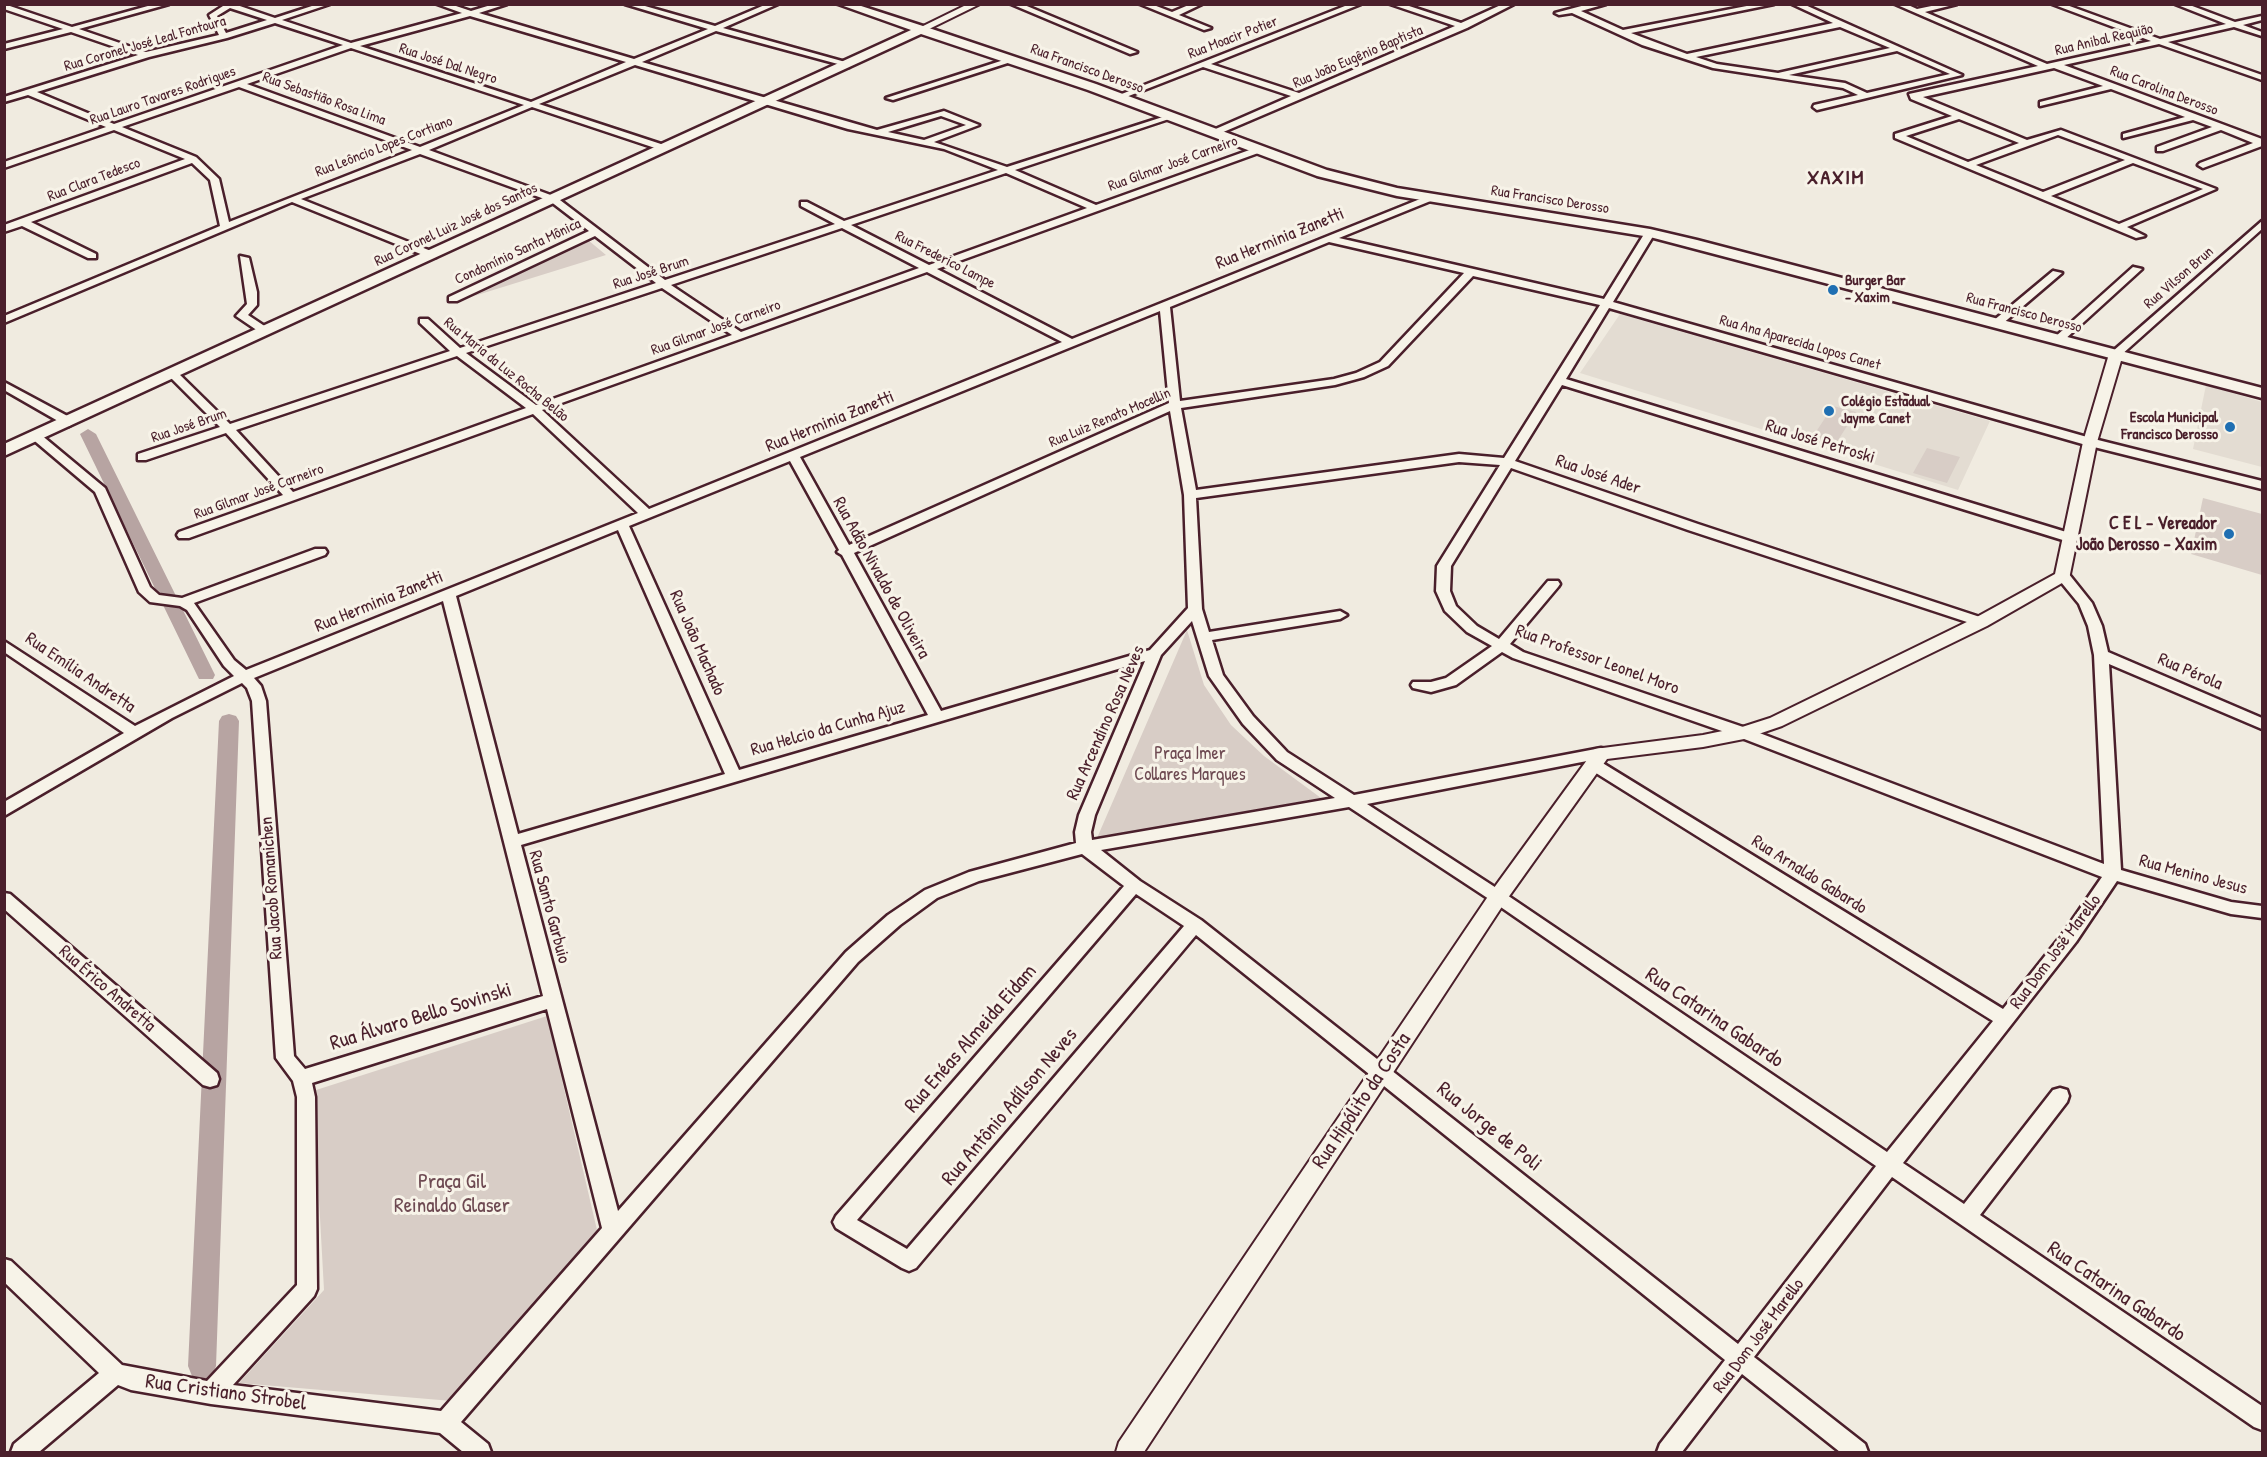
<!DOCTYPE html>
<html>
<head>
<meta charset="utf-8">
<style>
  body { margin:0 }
  #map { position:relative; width:2267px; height:1457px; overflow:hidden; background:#f0ebe0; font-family:"Patrick Hand",sans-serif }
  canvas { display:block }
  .frame { position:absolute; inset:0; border:6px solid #4a1f2b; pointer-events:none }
</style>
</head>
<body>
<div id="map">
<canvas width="2267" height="1457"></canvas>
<div class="frame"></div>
</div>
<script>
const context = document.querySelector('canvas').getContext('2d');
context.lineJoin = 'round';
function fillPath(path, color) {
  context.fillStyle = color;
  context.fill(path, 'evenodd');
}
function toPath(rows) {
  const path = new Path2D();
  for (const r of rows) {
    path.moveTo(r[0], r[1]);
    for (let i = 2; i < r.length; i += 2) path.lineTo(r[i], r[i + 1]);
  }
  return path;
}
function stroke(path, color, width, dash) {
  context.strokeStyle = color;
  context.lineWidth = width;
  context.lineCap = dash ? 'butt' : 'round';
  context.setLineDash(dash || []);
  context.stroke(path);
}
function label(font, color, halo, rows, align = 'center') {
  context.font = font + ' "Patrick Hand",sans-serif';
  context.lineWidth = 6;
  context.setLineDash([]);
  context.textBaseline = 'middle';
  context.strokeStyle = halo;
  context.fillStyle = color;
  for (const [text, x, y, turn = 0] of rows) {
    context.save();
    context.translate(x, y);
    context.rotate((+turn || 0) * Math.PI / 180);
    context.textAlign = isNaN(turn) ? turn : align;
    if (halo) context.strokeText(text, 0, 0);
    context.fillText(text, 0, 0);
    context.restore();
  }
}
const built = toPath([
  [1620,314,1990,421,1958,490,1580,373],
  [2206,385,2262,402,2262,467,2193,449]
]);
const green = toPath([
  [588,240,606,255,474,296,495,286],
  [1833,406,1856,412,1833,448,1810,441],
  [1927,448,1960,457,1947,483,1913,473],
  [2203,498,2262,514,2262,575,2191,554],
  [1187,630,1204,685,1231,725,1264,756,1321,798,1097,838],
  [547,1016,597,1230,452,1401,239,1383,324,1290,313,1091]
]);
const canal = toPath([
  [88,429,96,434,215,675,213,679,199,679,197,675,80,434,88,429],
  [229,714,236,716,239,721,216,1366,212,1376,202,1380,192,1376,188,1366,219,721,222,716,229,714]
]);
const minor = toPath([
  [4,4,72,27,155,4,169,4,79,29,146,52,219,35,209,15,223,6,222,4,234,4,275,18,318,4,330,4,282,20,351,43,462,13,437,4,450,4,471,11,494,4,507,4,479,13,634,59,708,29,625,4,638,4,715,26,767,4,778,4,723,28,849,63,849,67,716,31,642,62,877,130,944,111,979,125,934,142,1007,167,1172,114,1172,118,1015,170,1096,205,1255,148,1261,148,1261,152,937,269,1072,339,1430,195,1433,196,1433,200,1339,238,1604,299,1646,231,1654,231,1655,233,1613,302,2094,439,2262,481,2262,489,2086,445,1609,308,1566,379,2076,535,2078,538,2071,542,2066,541,1562,385,1515,461,1698,524,1986,619,1988,622,1986,625,1976,625,1688,530,1511,468,1451,566,1450,591,1456,606,1477,626,1499,639,1548,581,1558,581,1560,584,1558,587,1510,644,1523,652,1749,729,2104,864,2094,655,2088,626,2079,604,2056,576,2058,573,2068,573,2092,603,2102,626,2108,652,2262,718,2262,729,2109,664,2121,870,2231,902,2262,906,2262,918,2231,914,2117,881,2076,942,1903,1163,1964,1204,2053,1090,2060,1088,2067,1090,2069,1096,2067,1102,1980,1215,2262,1406,2262,1430,2254,1427,1892,1177,1754,1357,1865,1444,1868,1452,1840,1452,1742,1374,1682,1452,1657,1452,1660,1444,1725,1360,1196,935,916,1268,909,1271,902,1268,836,1228,833,1222,836,1216,1124,886,1082,854,979,881,937,898,900,925,858,962,461,1422,488,1444,491,1452,463,1452,440,1433,211,1404,131,1390,118,1385,39,1452,11,1452,14,1444,99,1373,4,1282,4,1259,11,1261,122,1365,207,1381,297,1285,297,1097,293,1081,276,1058,252,701,247,688,242,683,172,718,4,816,4,802,124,733,4,652,4,641,135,726,234,676,224,666,187,610,180,606,150,602,139,592,95,492,30,437,36,433,40,434,105,488,150,587,159,595,182,598,315,549,325,549,327,552,325,555,194,603,234,660,246,670,638,513,533,414,189,538,179,538,177,535,179,532,283,495,226,433,146,460,138,460,138,454,220,427,169,376,169,372,177,372,230,424,450,351,420,323,420,319,428,319,460,348,656,283,595,236,457,301,449,301,449,297,589,231,550,201,420,154,301,199,436,253,436,257,428,257,292,202,4,323,4,316,220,226,210,180,192,163,31,222,96,254,96,258,88,258,22,226,4,232,4,225,185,159,114,130,4,168,4,162,106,127,28,95,4,102,4,97,138,55,71,32,4,49,4,44,63,29,4,9,4,4],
  [230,8,267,20,226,33,217,16,230,8],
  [470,16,626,62,531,102,360,46,470,16],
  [275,23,343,45,114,124,37,92,149,57,227,38,275,23],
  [351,48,524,105,420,147,247,84,351,48],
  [635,65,848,129,944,149,998,170,844,221,807,202,801,202,801,206,835,224,665,280,556,197,429,150,532,107,661,150,667,150,667,146,539,104,635,65],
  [239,87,412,150,229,222,219,179,196,157,122,127,239,87],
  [941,116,966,125,924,140,888,132,941,116],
  [1006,173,1087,208,929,265,851,225,1006,173],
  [842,228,919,268,741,332,671,285,842,228],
  [1329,242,1464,273,1380,362,1356,373,1334,379,1180,401,1170,307,1329,242],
  [927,272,1062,342,649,509,542,410,927,272],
  [1473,276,1600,305,1504,458,1459,454,1196,490,1181,408,1335,385,1364,377,1388,366,1473,276],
  [662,288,732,335,536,405,466,353,662,288],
  [1160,311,1169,403,849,545,800,457,1160,311],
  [457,356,526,408,293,492,236,430,457,356],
  [1170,411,1184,495,1188,608,1150,650,941,711,854,553,1170,411],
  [790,461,839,550,837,552,842,555,928,715,739,770,629,526,790,461],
  [1459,462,1500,465,1437,566,1436,591,1445,611,1467,632,1492,646,1446,678,1431,682,1413,682,1411,685,1413,688,1431,692,1456,685,1502,652,1513,658,1739,737,2102,877,2064,932,2003,1009,1596,759,1606,757,1609,753,1606,749,1601,748,1354,795,1287,752,1253,716,1223,675,1212,640,1340,619,1347,615,1340,611,1209,632,1202,609,1196,498,1459,462],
  [618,530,725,774,518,834,456,596,618,530],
  [443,601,543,996,305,1069,294,1056,266,701,261,686,254,678,443,601],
  [1192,621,1209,676,1243,724,1277,760,1335,798,1092,840,1091,832,1095,815,1161,655,1192,621],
  [1145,661,1079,815,1075,832,1076,843,969,872,925,890,888,915,846,952,618,1211,521,845,1145,661],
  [1587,761,1585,764,1588,768,1993,1021,1887,1152,1504,893,1367,804,1587,761],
  [1349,807,1492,901,1876,1166,1738,1344,1201,920,1140,881,1101,850,1349,807],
  [1136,894,1184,926,907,1249,857,1220,1136,894],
  [547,1009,602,1228,441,1411,233,1385,314,1296,317,1289,315,1097,312,1083,547,1009],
  [1011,4,1022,4,1137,52,1130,54,1011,4],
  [1140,4,1151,4,1172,12,1191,4,1202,4,1179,15,1211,28,1204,30,1140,4],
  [1350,4,1361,4,1211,64,1299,93,1455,26,1390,4,1403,4,1461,23,1503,4,1514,4,1467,28,1214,136,1210,133,1211,131,1291,96,1203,67,1121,99,1114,97,1350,4],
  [1589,4,1606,4,1581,11,1623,30,1757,4,1774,4,1631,33,1687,54,1833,23,1792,4,1803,4,1962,75,1817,110,1813,107,1814,105,1858,95,1843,88,1713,68,1642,45,1572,13,1559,15,1555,13,1589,4],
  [1840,27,1890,48,1778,73,1717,64,1696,57,1840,27],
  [1897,51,1950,74,1867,93,1845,83,1789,75,1897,51],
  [1895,4,1906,4,1917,9,1941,4,1957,4,1925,12,2047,64,2151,41,2052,4,2064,4,2160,39,2226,24,2175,4,2187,4,2235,22,2262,16,2262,20,2243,25,2262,32,2262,36,2234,27,2168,42,2262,75,2262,80,2159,44,2064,65,2262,139,2262,146,2203,168,2198,165,2200,163,2253,143,2221,130,2163,151,2157,151,2157,147,2212,127,2193,120,2123,138,2123,134,2185,117,2111,89,2040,106,2040,102,2103,86,2054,68,1923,97,2027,140,2061,130,2216,189,2127,227,2145,236,2136,238,1895,138,1895,134,1952,116,1911,99,1909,94,2038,66,1895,4],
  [1959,119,2019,143,1968,162,1906,136,1959,119],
  [2058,135,2125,160,2043,192,1976,165,2058,135],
  [2133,163,2203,189,2119,224,2051,196,2133,163],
  [1010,58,1017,60,893,100,886,98,1010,58],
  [2262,221,2262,229,2120,356,2112,356,2112,352,2262,221],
  [240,256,249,258,257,292,257,305,248,315,269,329,269,333,261,333,236,316,247,304,240,256],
  [2133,267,2142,269,2063,341,2055,341,2055,337,2133,267],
  [2053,271,2062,273,2001,325,1993,325,1993,321,2053,271],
  [4,382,73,419,75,422,69,426,65,425,4,390,4,382],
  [4,893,10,894,217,1073,219,1079,217,1085,210,1087,203,1085,4,909,4,893]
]);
const tertiary = toPath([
  [968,4,980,4,925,31,917,29,968,4],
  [2116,350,2123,354,2097,442,2069,579,1987,626,1782,726,1744,739,1703,747,1607,759,1505,902,1144,1452,1116,1452,1119,1442,1491,892,1595,749,1703,735,1742,727,1770,718,1975,618,2055,574,2083,442,2109,354,2116,350]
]);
const secondary = toPath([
  [838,4,855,4,926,27,1096,84,1327,170,1397,188,1650,229,1697,240,2262,388,2262,398,1650,237,1397,196,1317,176,1088,90,921,34,4,456,4,444,911,30,838,4]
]);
const markers = [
  [1833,290,6,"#1f6fb2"],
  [1829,411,6,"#1f6fb2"],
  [2230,427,6,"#1f6fb2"],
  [2229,534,6,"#1f6fb2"]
];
const farStreetnames = [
  ["Rua Moacir Potier",1233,38,-21],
  ["Rua Anibal Requião",2104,40,-13],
  ["Rua Coronel José Leal Fontoura",145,44,-16],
  ["Rua João Eugênio Baptista",1358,57,-23],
  ["Rua José Dal Negro",448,64,18],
  ["Rua Francisco Derosso",1087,69,20],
  ["Rua Carolina Derosso",2164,91,21],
  ["Rua Lauro Tavares Rodrigues",163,96,-19],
  ["Rua Sebastião Rosa Lima",324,99,20],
  ["Rua Leôncio Lopes Cortiano",384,147,-21],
  ["Rua Gilmar José Carneiro",1173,164,-20],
  ["Rua Clara Tedesco",94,180,-21],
  ["Rua Francisco Derosso",1550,200,9],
  ["Rua Coronel Luiz José dos Santos",456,225,-25],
  ["Condomínio Santa Mônica",518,252,-25],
  ["Rua Frederico Lampe",945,260,27],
  ["Rua José Brum",651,273,-18],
  ["Rua Vilson Brun",2179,278,-41],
  ["Rua Francisco Derosso",2024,313,15],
  ["Rua Gilmar José Carneiro",716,328,-20],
  ["Rua Ana Aparecida Lopos Canet",1800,343,16],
  ["Rua Maria da Luz Rocha Belão",506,370,39],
  ["Rua Luiz Renato Mocellin",1110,418,-23],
  ["Rua José Brum",189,426,-19],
  ["Rua Gilmar José Carneiro",259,492,-20]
];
const farPoinames = [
  ["Burger Bar",1845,281],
  ["- Xaxim",1845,298],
  ["Colégio Estadual",1841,402],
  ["Jayme Canet",1841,419],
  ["Escola Municipal",2218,418,"right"],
  ["Francisco Derosso",2218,435,"right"]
];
const streetNames = [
  ["Rua Herminia Zanetti",1280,239,-22],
  ["Rua Herminia Zanetti",830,422,-22],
  ["Rua José Petroski",1820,442,17],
  ["Rua José Ader",1598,475,19],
  ["Rua Adão Nivaldo de Oliveira",881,578,61],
  ["Rua Herminia Zanetti",379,602,-22],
  ["Rua João Machado",697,643,66],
  ["Rua Professor Leonel Moro",1597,660,20],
  ["Rua Pérola",2190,672,23],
  ["Rua Emília Andretta",80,673,34],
  ["Rua Arcendino Rosa Neves",1106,723,-66],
  ["Rua Helcio da Cunha Ajuz",828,729,-16],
  ["Rua Arnaldo Gabardo",1809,875,32],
  ["Rua Menino Jesus",2193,875,15],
  ["Rua Jacob Romanichen",272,888,-94],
  ["Rua Santo Garbuio",549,907,75],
  ["Rua Dom José Marello",2056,952,-53],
  ["Rua Érico Andretta",107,989,41],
  ["Rua Dom José Marello",1759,1336,-53]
];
const poiNames = [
  ["C E L - Vereador",2217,524],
  ["João Derosso - Xaxim",2217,545]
];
const parkNames = [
  ["Praça Imer",1190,754],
  ["Collares Marques",1190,775]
];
const farDistrictnames = [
  ["XAXIM",1836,179]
];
const nearStreetnames = [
  ["Rua Álvaro Bello Sovinski",421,1017,-17],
  ["Rua Catarina Gabardo",1714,1018,34],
  ["Rua Enéas Almeida Eidam",971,1039,-49],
  ["Rua Hipólito da Costa",1362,1101,-56],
  ["Rua Antônio Adílson Neves",1010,1107,-50],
  ["Rua Jorge de Poli",1489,1127,39],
  ["Rua Catarina Gabardo",2116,1292,34],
  ["Rua Cristiano Strobel",226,1393,8]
];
const nearParknames = [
  ["Praça Gil",452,1182],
  ["Reinaldo Glaser",452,1206]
];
fillPath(built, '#e3dcd2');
fillPath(green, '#d8cdc6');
fillPath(canal, '#b7a4a2');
stroke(minor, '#4a1f2b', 5);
stroke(tertiary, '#4a1f2b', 4);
stroke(secondary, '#4a1f2b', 5);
fillPath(minor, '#f7f3e8');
fillPath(tertiary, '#f7f3e8');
fillPath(secondary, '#f7f3e8');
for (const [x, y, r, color] of markers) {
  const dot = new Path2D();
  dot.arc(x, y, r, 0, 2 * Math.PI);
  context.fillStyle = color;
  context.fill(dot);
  stroke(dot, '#f7f3e8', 2);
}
label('15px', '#4a1f2b', '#f7f3e8', farStreetnames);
label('bold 15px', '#4a1f2b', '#f7f3e8', farPoinames, 'left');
label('18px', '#4a1f2b', '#f7f3e8', streetNames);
label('bold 18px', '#4a1f2b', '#f7f3e8', poiNames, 'right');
label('18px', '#6e4a52', '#f7f3e8', parkNames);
context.letterSpacing = '1.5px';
label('bold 20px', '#4a1f2b', '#f7f3e8', farDistrictnames);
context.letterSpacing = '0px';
label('21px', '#4a1f2b', '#f7f3e8', nearStreetnames);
label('21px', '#6e4a52', '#f7f3e8', nearParknames);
</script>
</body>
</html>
